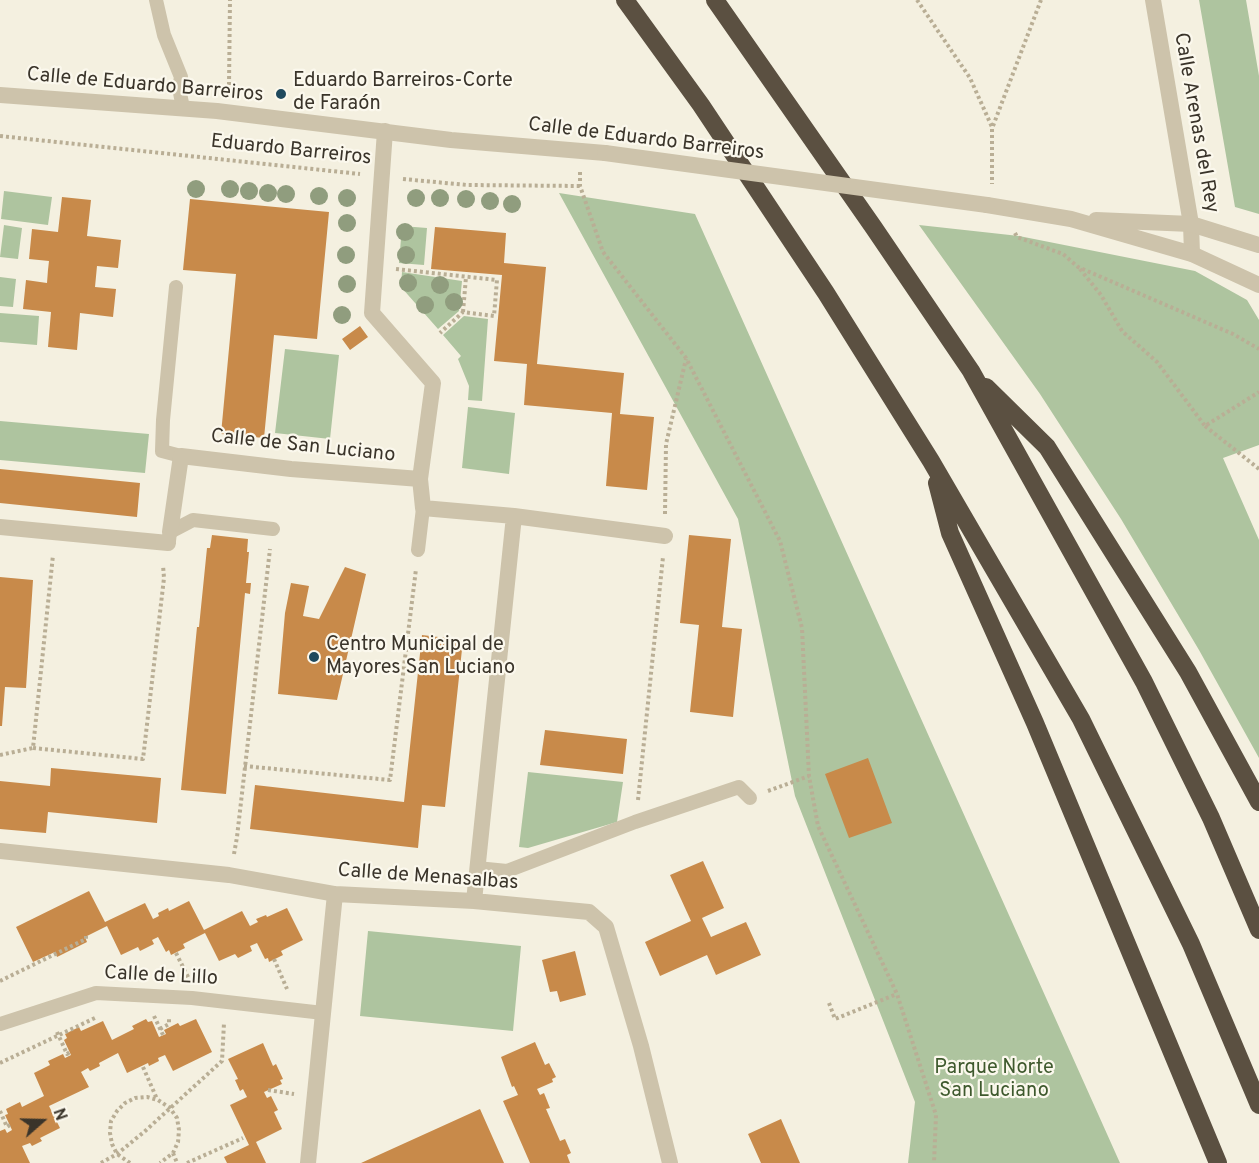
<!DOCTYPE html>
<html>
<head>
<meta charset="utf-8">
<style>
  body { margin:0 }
  #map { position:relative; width:1259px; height:1163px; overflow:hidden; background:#f4f0e0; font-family:Overpass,sans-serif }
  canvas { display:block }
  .north { position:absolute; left:12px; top:1091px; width:60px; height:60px; -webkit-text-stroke:4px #fbf8ed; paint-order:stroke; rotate:70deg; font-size:16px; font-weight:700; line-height:24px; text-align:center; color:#3a342a }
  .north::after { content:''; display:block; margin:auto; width:21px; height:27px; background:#3a342a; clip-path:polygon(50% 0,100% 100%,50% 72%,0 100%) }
</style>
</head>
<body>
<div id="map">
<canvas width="1259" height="1163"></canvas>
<div class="north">N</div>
</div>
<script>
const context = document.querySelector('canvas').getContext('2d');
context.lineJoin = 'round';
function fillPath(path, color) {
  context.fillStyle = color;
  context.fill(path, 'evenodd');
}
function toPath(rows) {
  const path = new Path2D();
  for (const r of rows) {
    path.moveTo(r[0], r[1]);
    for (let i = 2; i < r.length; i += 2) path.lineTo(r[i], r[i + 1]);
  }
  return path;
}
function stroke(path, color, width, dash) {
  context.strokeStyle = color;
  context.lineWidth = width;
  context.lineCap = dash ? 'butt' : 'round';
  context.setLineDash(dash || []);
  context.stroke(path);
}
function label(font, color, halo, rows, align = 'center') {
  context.font = font + ' Overpass,sans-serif';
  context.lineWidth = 4.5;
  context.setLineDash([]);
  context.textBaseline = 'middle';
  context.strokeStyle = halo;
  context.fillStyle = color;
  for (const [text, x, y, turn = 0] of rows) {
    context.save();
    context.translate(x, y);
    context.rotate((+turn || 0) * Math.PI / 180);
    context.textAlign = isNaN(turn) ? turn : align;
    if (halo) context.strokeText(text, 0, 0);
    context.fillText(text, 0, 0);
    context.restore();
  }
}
const green = toPath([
  [1199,0,1246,0,1259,76,1259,214,1235,207],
  [4,191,52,197,48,225,1,219],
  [559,193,695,214,1120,1163,908,1163,915,1102,795,796,738,519],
  [4,225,22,228,18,259,0,257],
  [919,225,1019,236,1195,271,1247,300,1259,320,1259,445,1223,458,1259,540,1259,758,1199,650,1121,519,1040,394],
  [402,226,427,228,424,265,399,263],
  [402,272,462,281,459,311,438,329,401,287],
  [0,277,16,279,13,307,0,306],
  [0,313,39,316,37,345,0,342],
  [464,316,488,319,482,401,468,400,469,386,458,359,461,356,443,335],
  [285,349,339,355,330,439,275,433],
  [468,407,515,413,509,474,462,468],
  [0,421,149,434,145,473,0,460],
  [528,772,623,782,617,822,528,848,519,847],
  [368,931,521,946,513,1031,360,1016]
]);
const building = toPath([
  [62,197,91,200,87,236,121,240,118,268,97,266,95,287,116,289,113,317,80,313,77,350,48,347,51,312,23,309,26,280,47,283,48,270,49,261,29,259,32,229,58,232],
  [190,199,329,212,317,339,274,335,264,438,221,434,236,274,183,270],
  [435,227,506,233,504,263,546,267,537,364,624,373,620,414,654,417,647,490,606,486,612,413,524,405,527,364,494,361,502,275,431,269],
  [360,326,368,337,350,350,342,339],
  [0,469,140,483,137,517,0,503],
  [212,535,248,539,247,552,249,552,246,583,251,583,250,594,245,593,226,794,181,790,197,627,199,627,207,548,210,548],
  [689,535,731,539,722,627,742,629,733,717,690,712,699,625,680,623],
  [345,567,366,574,337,700,278,694,285,613,291,583,309,586,303,616,319,619],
  [0,577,33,580,26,688,5,687,2,726,0,726],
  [422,635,463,640,445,807,422,805,418,848,250,829,255,785,404,802],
  [545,730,627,739,623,774,540,765],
  [868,758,892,823,849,838,825,774],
  [51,768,161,778,157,823,48,812,46,833,0,829,0,781,50,786],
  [703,861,724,908,702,918,711,937,746,922,761,955,716,975,707,955,660,976,645,942,691,921,670,875],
  [89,891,105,922,145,903,153,919,159,916,158,913,168,908,169,911,189,901,204,930,242,911,250,926,258,922,256,919,266,915,267,917,287,908,303,940,281,951,283,955,269,962,268,958,265,959,257,943,250,946,252,951,238,958,235,954,219,961,205,933,183,944,185,948,171,955,169,950,166,952,158,937,152,940,154,944,140,951,138,947,121,955,107,926,85,937,87,942,57,957,55,952,33,962,16,927],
  [575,951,586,995,560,1002,557,991,550,992,542,960],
  [146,1019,148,1022,152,1021,159,1037,166,1034,164,1030,178,1023,180,1026,196,1019,212,1052,173,1071,165,1055,158,1058,159,1061,149,1066,148,1063,127,1073,118,1053,99,1063,100,1066,90,1071,88,1068,81,1072,89,1087,49,1106,60,1128,40,1138,42,1141,32,1146,30,1143,22,1146,30,1163,0,1163,0,1131,5,1129,7,1133,12,1130,5,1115,8,1114,6,1109,20,1102,22,1107,44,1096,34,1073,50,1065,48,1061,63,1054,65,1058,71,1055,64,1040,67,1038,65,1034,79,1027,81,1031,103,1021,112,1040,134,1029,132,1026],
  [535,1042,545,1065,549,1063,556,1077,552,1079,553,1082,537,1089,540,1095,544,1093,550,1108,546,1109,560,1141,565,1139,571,1153,567,1155,570,1163,530,1163,503,1101,518,1095,514,1086,512,1087,501,1057],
  [263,1043,273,1066,276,1064,283,1079,280,1080,282,1084,264,1092,267,1098,271,1096,278,1110,274,1112,282,1129,256,1142,266,1163,227,1163,224,1157,249,1145,230,1105,247,1097,243,1089,240,1091,235,1080,238,1079,228,1059],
  [480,1109,504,1163,361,1163],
  [781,1119,800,1163,761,1163,748,1134]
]);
const path = toPath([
  [917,0,970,78,992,127,992,184],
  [229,85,230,0],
  [993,126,1041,0],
  [0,136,360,174],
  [580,172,580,186,603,252,686,358,780,541,802,628,809,776,818,826,897,994,936,1115,934,1163],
  [403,179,467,185,580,186],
  [1015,233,1017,237,1063,254,1078,267,1233,334,1259,349],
  [396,269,497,280,494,316,463,312,440,333],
  [1080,269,1101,295,1122,331,1157,362,1205,426,1259,392],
  [463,312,466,277],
  [1205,426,1259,469],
  [665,514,666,444,686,359],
  [33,748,143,759,164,578,163,565],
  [0,755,33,748,53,555],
  [244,766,390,780,416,569],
  [768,791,809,776],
  [638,800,663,557],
  [234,854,237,837,270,549],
  [176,953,189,979],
  [274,959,287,989],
  [0,981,86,939,86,936],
  [829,1003,835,1019,897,994],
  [154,1016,163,1035],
  [160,1029,169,1024,169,1017],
  [57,1032,67,1054,70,1052],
  [0,1063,97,1017],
  [143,1067,157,1099],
  [268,1090,294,1094],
  [0,1111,7,1127,10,1125],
  [173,1153,177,1163],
  [101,1163,117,1154,144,1132,222,1061,224,1023],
  [130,1163,117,1154,112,1144,110,1133,111,1121,117,1111,125,1103,135,1098,147,1097,158,1100,170,1108,177,1118,179,1130,178,1142,173,1153,160,1163],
  [187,1163,243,1138]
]);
const service = toPath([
  [156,0,164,35,181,77,179,88,183,108],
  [176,287,163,420,162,451,181,456],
  [169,541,170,532,193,520,273,529],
  [418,550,423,508],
  [477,868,507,871,635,822,739,787,750,798],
  [0,1024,96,993,192,998,323,1013]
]);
const minor = toPath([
  [1153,0,1191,224,1192,254],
  [385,131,372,313,433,383,420,479],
  [0,527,168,543],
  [170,532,181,456,291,469,420,479,423,508,514,516,665,536],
  [0,851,229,875,335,894,474,901,589,912,606,927,641,1046,670,1163],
  [474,901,514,516],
  [308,1163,335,894]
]);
const tertiary = toPath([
  [0,95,217,111,451,140,605,153],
  [987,205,1071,219,1192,254,1259,285],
  [1096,220,1191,224,1259,245]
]);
const motorway = toPath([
  [625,0,701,105,826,293,931,461,1081,719,1191,944,1259,1105],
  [715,0,874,228,971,371,1144,682,1211,818,1259,930],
  [986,387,1047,447,1188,672,1259,802],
  [937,483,950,533,1035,723,1218,1163]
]);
const tertiaryBridge = toPath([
  [605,153,987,205]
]);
const trees = [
  [196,189],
  [230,189],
  [249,191],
  [268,193],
  [286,194],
  [319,196],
  [347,198],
  [416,198],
  [440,198],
  [466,199],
  [490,201],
  [512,204],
  [347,223],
  [405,232],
  [346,255],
  [406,255],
  [408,283],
  [347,284],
  [440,285],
  [454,302],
  [425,305],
  [342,315]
];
const markers = [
  [281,94,6,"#1f495d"],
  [314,657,6,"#1f495d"]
];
const poiNames = [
  ["Eduardo Barreiros-Corte",293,82],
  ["de Faraón",293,105],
  ["Centro Municipal de",326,646],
  ["Mayores San Luciano",326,669]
];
const streetNames = [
  ["Calle de Eduardo Barreiros",145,86,5],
  ["Calle Arenas del Rey",1195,123,80],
  ["Calle de Eduardo Barreiros",646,140,7],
  ["Eduardo Barreiros",291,151,6],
  ["Calle de San Luciano",303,447,6],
  ["Calle de Menasalbas",428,878,4],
  ["Calle de Lillo",161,977,3]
];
const parkNames = [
  ["Parque Norte",994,1069],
  ["San Luciano",994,1092]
];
fillPath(green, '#aec49f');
fillPath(building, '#c88a4a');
stroke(path, '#b9ae95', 4, [3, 3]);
stroke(service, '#cdc3ab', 14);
stroke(minor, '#cdc3ab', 16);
stroke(tertiary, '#cdc3ab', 16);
stroke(motorway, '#5b5041', 18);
stroke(tertiaryBridge, '#cdc3ab', 16);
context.fillStyle = '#909d7e';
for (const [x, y] of trees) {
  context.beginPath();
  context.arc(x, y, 9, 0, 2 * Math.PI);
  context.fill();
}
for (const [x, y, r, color] of markers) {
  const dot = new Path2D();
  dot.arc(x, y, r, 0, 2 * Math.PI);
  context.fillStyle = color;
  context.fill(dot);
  stroke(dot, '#fbf8ed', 2);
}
label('20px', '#3a342a', '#fbf8ed', poiNames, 'left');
label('20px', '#3a342a', '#fbf8ed', streetNames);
label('20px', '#3e592d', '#fbf8ed', parkNames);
</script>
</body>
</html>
